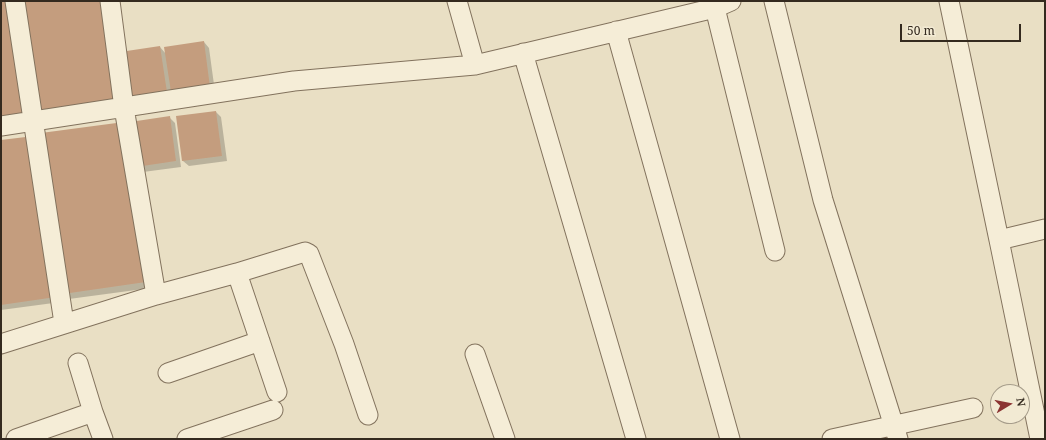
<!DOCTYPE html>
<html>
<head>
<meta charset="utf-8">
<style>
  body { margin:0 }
  #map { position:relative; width:1046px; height:440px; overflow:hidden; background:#e9dfc4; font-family:"Noto Serif",serif }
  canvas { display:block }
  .frame { position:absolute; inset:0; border:2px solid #342a1f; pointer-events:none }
  .north { position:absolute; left:990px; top:384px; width:40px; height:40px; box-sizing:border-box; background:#f2ead3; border:1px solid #a69d8b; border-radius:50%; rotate:80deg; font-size:11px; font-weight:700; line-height:16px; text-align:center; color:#342a1f }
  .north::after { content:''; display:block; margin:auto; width:14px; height:18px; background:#8b3432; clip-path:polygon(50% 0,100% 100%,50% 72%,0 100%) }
  .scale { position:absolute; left:900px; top:24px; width:121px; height:18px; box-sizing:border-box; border:2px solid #342a1f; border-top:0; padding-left:5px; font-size:12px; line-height:14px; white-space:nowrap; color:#342a1f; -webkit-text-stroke:3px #f2ead3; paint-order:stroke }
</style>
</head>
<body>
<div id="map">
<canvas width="1046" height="440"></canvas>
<div class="frame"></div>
<div class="north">N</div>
<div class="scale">50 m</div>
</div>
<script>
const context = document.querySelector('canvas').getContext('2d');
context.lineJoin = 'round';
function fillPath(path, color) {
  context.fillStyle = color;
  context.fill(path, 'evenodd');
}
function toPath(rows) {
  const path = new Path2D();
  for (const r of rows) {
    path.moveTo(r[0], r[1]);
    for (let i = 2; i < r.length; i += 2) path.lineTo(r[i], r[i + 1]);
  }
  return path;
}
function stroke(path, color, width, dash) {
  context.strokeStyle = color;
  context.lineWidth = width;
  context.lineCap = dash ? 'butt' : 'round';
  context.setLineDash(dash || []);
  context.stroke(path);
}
const shadow = toPath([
  [204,42,209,48,215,92,133,102,160,47,166,54],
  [216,112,221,117,227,161,189,166,183,161,177,117],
  [169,117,175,123,181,167,143,172,137,166],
  [42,133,151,288,69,299],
  [1,142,61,302,1,310]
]);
const building = toPath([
  [1,1,13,1,28,116,1,120],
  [20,1,106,1,120,104,36,115],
  [204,41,210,87,171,92,164,47],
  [160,46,167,92,127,97,120,52],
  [216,111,222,156,182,161,176,116],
  [170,116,176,161,136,167,130,122],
  [124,122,146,282,63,294,41,133],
  [34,136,56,297,1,305,1,140]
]);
const minor = toPath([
  [15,1,64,323,66,323],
  [457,1,475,65],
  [774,1,823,200,898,439],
  [949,1,999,240],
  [715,8,731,1],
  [616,31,730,439],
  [523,53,636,439],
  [1,126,294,81,475,65,715,8,775,251],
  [237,273,277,392],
  [156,295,237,273,305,252,309,254,344,344,368,415],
  [1,344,156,295,124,108,110,1],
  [475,354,505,439],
  [168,373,260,341],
  [93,412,103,439],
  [16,439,93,412,78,363],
  [187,439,273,410],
  [832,439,973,408],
  [1040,439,999,240,1045,229]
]);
fillPath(shadow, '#0003');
fillPath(building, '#c49d7e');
stroke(minor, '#82725d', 21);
stroke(minor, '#f5edd7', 19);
</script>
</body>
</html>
